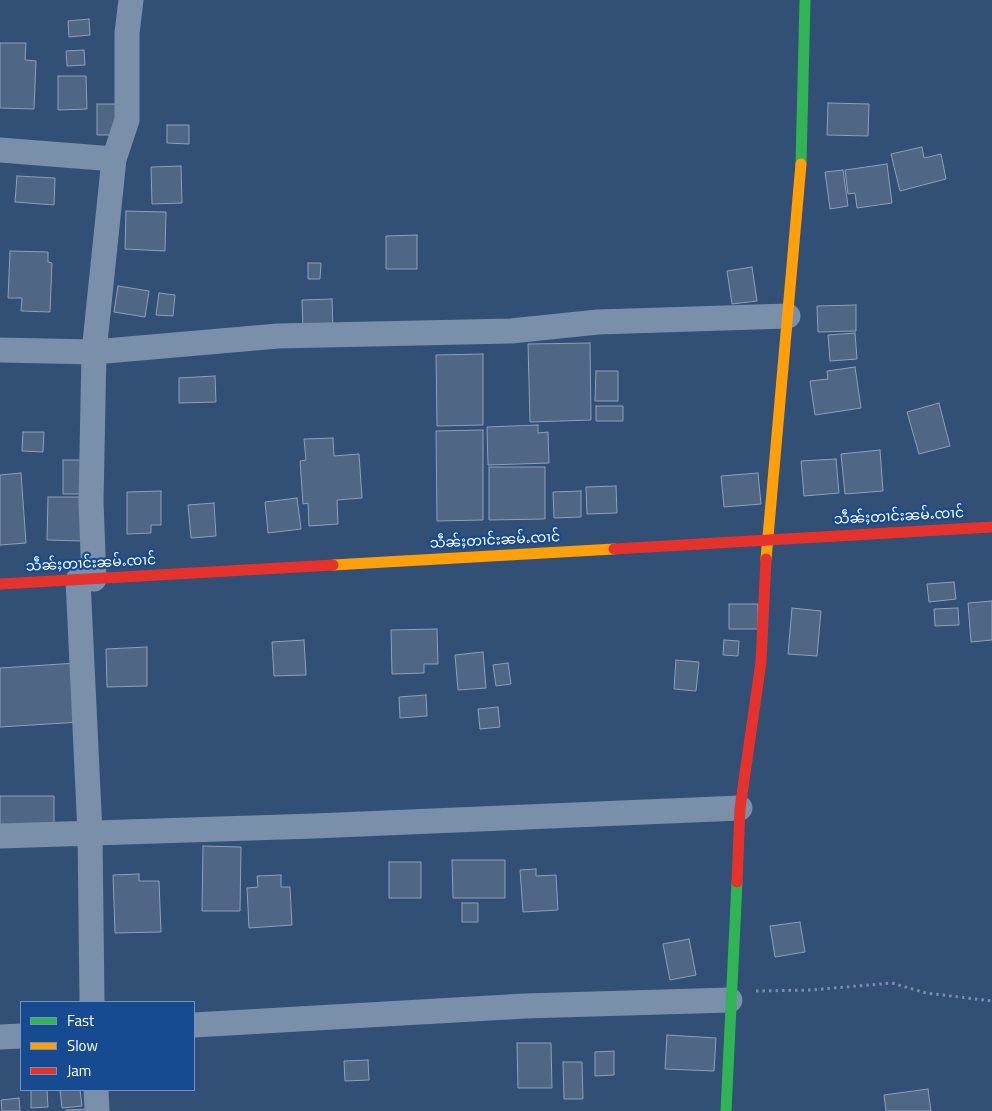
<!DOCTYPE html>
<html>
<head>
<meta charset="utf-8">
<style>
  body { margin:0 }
  #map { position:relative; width:992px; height:1111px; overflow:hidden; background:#324f76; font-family:"Titillium Web",sans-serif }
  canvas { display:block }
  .legend { position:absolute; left:20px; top:1001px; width:175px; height:90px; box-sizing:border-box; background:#164b92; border:1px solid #7393be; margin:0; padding:6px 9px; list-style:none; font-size:15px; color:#fff }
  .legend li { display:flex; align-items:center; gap:10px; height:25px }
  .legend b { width:25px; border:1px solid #7393be }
</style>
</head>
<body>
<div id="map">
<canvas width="992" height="1111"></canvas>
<ul class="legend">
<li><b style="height:6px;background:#30b455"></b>Fast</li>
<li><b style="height:6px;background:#ff9f0a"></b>Slow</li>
<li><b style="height:6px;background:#e5322d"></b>Jam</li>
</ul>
</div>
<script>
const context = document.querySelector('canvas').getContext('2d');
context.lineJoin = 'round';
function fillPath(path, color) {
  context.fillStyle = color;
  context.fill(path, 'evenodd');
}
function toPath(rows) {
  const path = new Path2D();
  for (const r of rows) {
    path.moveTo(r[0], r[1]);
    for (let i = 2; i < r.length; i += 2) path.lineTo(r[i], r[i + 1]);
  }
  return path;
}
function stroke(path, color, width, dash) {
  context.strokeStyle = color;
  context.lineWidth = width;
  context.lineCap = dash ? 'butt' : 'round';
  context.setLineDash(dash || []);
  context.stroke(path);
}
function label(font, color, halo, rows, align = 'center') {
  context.font = font + ' "Titillium Web","Noto Sans Myanmar",sans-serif';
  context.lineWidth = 4.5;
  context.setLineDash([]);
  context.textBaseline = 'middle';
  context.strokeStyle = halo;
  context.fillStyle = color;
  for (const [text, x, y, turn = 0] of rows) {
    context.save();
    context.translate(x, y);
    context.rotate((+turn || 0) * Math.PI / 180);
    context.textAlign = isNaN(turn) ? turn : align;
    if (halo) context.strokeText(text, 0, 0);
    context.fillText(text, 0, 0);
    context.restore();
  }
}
const building = toPath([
  [89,19,90,35,69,37,68,21,89,19],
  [0,43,26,43,25,60,36,61,34,109,0,108,0,43],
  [84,50,85,65,67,66,66,51,84,50],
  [58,76,86,76,87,109,58,110,58,76],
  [828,103,869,104,868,136,827,135,828,103],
  [97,104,121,104,121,135,97,135,97,104],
  [167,125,189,125,189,144,167,143,167,125],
  [922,147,924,158,941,154,946,179,900,191,891,154,922,147],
  [887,164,892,203,857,208,855,193,848,194,845,170,887,164],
  [181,166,182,203,152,204,151,167,181,166],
  [843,170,848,206,830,209,825,172,843,170],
  [17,176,55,178,54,205,15,202,17,176],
  [126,211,166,212,165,251,125,249,126,211],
  [417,235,417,269,386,269,386,236,417,235],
  [10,251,48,252,48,262,52,263,50,312,21,311,22,298,8,298,10,251],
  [308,263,321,263,320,279,308,279,308,263],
  [752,267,757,301,732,304,727,271,752,267],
  [118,286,149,291,145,317,114,312,118,286],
  [159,293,175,295,173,316,156,315,159,293],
  [332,299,333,329,303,330,302,300,332,299],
  [856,305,856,331,818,332,817,306,856,305],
  [855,333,857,359,830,361,828,335,855,333],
  [590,343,591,420,530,422,528,344,590,343],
  [483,354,483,425,437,426,436,355,483,354],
  [855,367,861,408,815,415,810,381,828,379,827,371,855,367],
  [596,371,618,371,618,401,595,401,596,371],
  [215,376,216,402,179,403,179,378,215,376],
  [939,403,950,446,919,454,907,412,939,403],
  [596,406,623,406,623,421,596,421,596,406],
  [538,425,538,433,548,432,549,463,488,465,487,427,538,425],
  [483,430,483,520,437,521,436,431,483,430],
  [23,432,44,432,43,452,22,451,23,432],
  [333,438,334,456,359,454,362,498,337,500,338,524,309,526,308,503,303,504,300,461,306,460,304,439,333,438],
  [880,450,883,491,845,494,841,454,880,450],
  [836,459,839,493,804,496,801,461,836,459],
  [63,460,89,460,89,494,63,494,63,460],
  [489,467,545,467,545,519,489,520,489,467],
  [21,473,26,543,0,545,0,475,21,473],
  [758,473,761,504,724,507,721,476,758,473],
  [616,486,617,513,587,514,586,487,616,486],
  [161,491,161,525,151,525,151,533,127,534,127,492,161,491],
  [581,491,581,517,554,518,553,492,581,491],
  [48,497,83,497,82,541,47,540,48,497],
  [297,498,301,529,268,533,265,502,297,498],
  [214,503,216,536,191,538,188,505,214,503],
  [954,582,956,599,929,602,927,584,954,582],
  [992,601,992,640,971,642,968,603,992,601],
  [729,604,758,604,758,629,729,629,729,604],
  [792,608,821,611,817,656,788,654,792,608],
  [958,608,959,625,935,626,934,609,958,608],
  [437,629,438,664,424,664,424,673,392,674,391,630,437,629],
  [304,640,306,675,274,676,272,642,304,640],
  [724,640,739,641,738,656,723,655,724,640],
  [147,647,147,686,107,687,106,649,147,647],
  [483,652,486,688,458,690,455,655,483,652],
  [676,660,699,662,696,691,674,689,676,660],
  [77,663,80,722,0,727,0,668,77,663],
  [508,663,511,684,496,686,493,665,508,663],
  [426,695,427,716,400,718,399,697,426,695],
  [498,707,500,727,480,729,478,709,498,707],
  [0,796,54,796,54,826,0,827,0,796],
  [203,846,241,847,240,911,202,911,203,846],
  [452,860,505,860,505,898,453,898,452,860],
  [389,862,421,862,421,898,389,898,389,862],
  [536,869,536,876,556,875,558,910,523,912,520,870,536,869],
  [139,874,139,881,159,881,161,932,115,933,113,875,139,874],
  [281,875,281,887,290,887,292,925,249,928,247,888,258,887,257,876,281,875],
  [462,903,478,903,478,922,462,922,462,903],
  [800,922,805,952,775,957,770,926,800,922],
  [689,939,696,975,670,980,663,944,689,939],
  [667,1035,716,1038,714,1071,665,1069,667,1035],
  [517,1043,551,1043,552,1088,518,1088,517,1043],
  [614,1051,614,1075,595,1076,595,1052,614,1051],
  [368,1060,369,1080,345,1081,344,1061,368,1060],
  [563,1062,582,1062,583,1099,564,1099,563,1062],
  [928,1089,931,1111,886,1111,884,1095,928,1089],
  [31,1090,47,1090,48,1107,31,1108,31,1090],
  [60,1090,80,1090,82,1106,62,1108,60,1090],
  [19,1098,20,1111,2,1111,1,1100,19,1098],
  [87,1109,87,1111,66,1111,66,1110,87,1109]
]);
const path = toPath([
  [756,991,811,990,892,983,926,993,992,1001]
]);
const street = toPath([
  [0,150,114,159],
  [0,350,94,352,278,336,511,331,598,322,788,316],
  [94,579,91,502,94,352,114,159,127,120,127,33,131,0],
  [78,580,90,833,92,1002],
  [0,836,314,826,740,808],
  [194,1025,525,1006,730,1000],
  [0,1037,21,1036],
  [96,1090,97,1111]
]);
const fast = toPath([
  [801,164,805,0],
  [726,1111,737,882]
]);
const slow = toPath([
  [766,559,801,164],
  [333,565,614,549]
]);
const jam = toPath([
  [614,549,992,527],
  [0,584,333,565],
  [737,882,740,808,761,662,766,559]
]);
const streetNames = [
  ["သဵၼ်ႈတၢင်းၼမ်ႉၸၢင်",899,517,-3],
  ["သဵၼ်ႈတၢင်းၼမ်ႉၸၢင်",495,541,-3],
  ["သဵၼ်ႈတၢင်းၼမ်ႉၸၢင်",91,564,-3]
];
fillPath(building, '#4f6685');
stroke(building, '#8fa0b7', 1);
stroke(path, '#7a8fa9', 3, [2.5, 4]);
stroke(street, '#7a8fa9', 25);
stroke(fast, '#30b455', 11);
stroke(slow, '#ff9f0a', 11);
stroke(jam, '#e5322d', 11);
label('14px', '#fff', '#164b92', streetNames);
</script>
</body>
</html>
